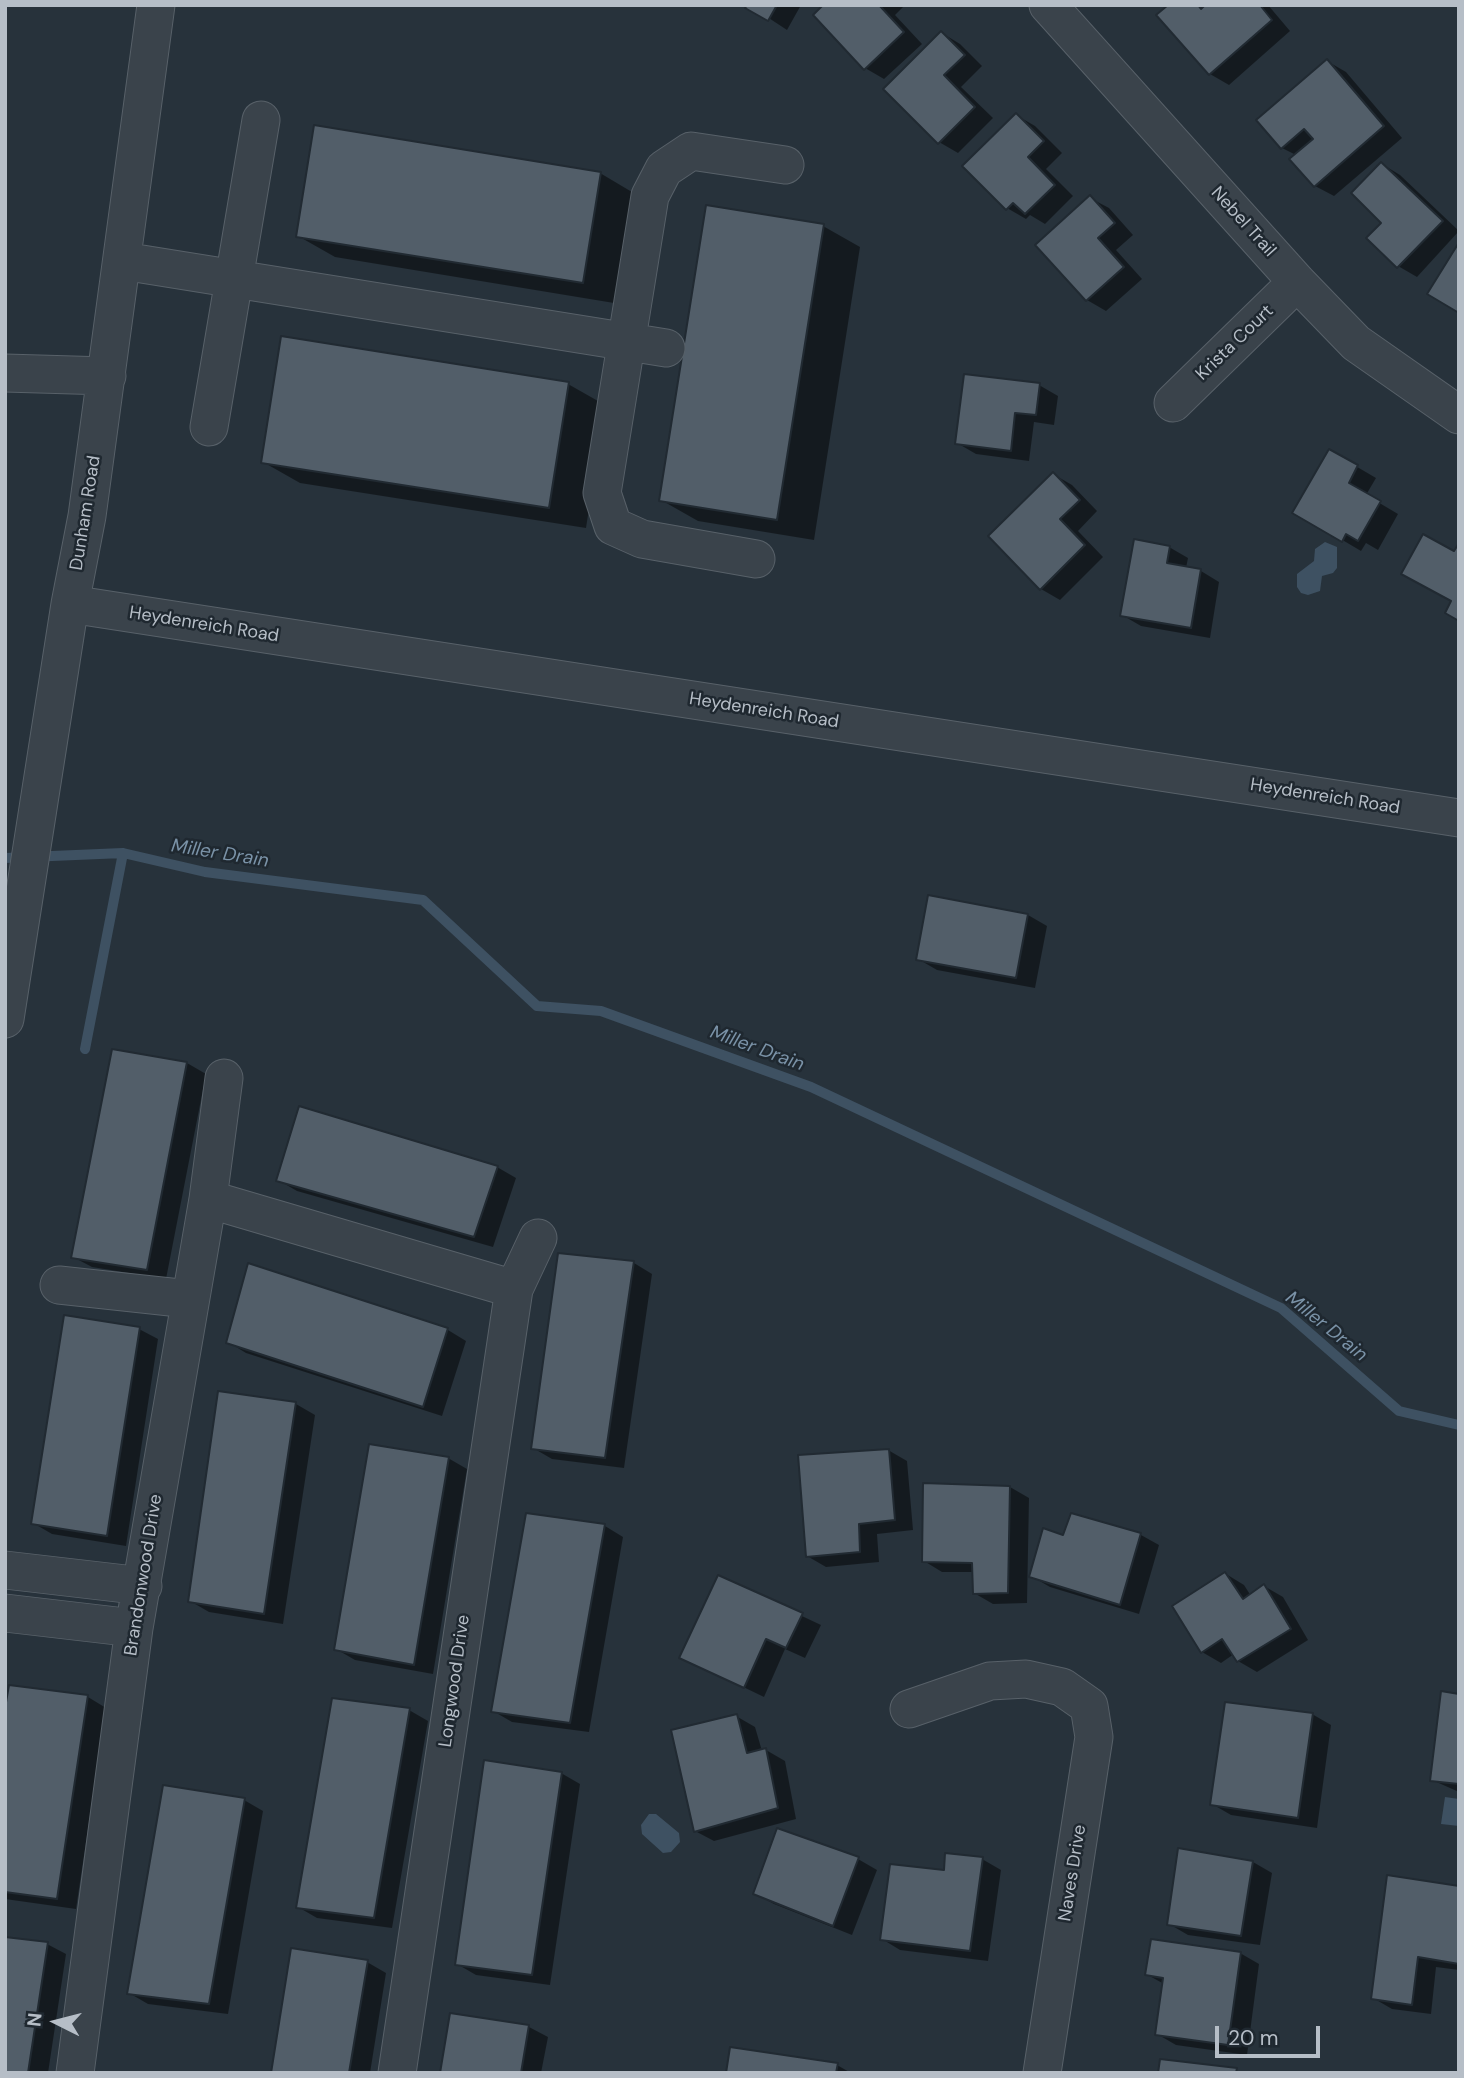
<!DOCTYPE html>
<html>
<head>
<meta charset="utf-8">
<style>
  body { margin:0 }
  #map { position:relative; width:1464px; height:2078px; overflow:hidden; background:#27323b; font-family:"DM Sans",sans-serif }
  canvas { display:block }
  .frame { position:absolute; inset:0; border:7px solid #b6bec7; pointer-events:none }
  .north { position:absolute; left:21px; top:1987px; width:70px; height:70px; -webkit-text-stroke:5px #1f2830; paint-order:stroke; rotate:276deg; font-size:19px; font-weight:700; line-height:28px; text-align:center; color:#b6bec7 }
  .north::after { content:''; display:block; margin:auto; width:24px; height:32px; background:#b6bec7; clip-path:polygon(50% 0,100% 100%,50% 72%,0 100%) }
  .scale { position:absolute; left:1215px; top:2026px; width:105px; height:32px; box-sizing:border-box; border:4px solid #b6bec7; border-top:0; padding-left:9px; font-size:21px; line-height:24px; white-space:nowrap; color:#b6bec7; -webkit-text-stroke:5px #1f2830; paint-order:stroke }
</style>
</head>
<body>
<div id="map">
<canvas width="1464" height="2078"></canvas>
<div class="frame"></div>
<div class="north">N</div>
<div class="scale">20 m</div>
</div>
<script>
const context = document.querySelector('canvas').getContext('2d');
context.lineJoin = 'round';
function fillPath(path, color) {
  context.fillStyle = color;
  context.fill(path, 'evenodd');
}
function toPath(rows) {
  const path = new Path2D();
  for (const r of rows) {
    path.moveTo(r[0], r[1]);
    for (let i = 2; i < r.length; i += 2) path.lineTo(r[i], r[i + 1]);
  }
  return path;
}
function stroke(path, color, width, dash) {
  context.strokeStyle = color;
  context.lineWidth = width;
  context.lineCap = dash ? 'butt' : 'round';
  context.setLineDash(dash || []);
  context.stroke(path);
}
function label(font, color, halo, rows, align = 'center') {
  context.font = font + ' "DM Sans",sans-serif';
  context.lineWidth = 5;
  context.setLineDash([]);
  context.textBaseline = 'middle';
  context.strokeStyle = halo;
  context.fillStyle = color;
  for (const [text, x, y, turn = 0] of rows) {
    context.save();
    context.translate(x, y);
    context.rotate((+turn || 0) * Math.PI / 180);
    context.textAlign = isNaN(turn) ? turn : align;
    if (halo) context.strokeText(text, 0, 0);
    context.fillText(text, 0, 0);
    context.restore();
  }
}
const water = toPath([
  [1325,542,1337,547,1337,568,1333,573,1322,576,1320,591,1308,595,1301,593,1297,587,1297,574,1314,561,1315,549],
  [1445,1797,1459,1799,1459,1826,1441,1824],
  [649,1814,656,1814,679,1833,680,1842,671,1852,663,1853,642,1834,641,1825]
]);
const shadow = toPath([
  [749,5,801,5,787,30],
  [826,5,905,5,895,15,922,44,884,79,865,68],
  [1170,5,1268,5,1290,31,1229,85,1210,74],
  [942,33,960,44,982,66,961,87,993,118,958,153,939,142],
  [1327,61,1346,72,1402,138,1334,196,1315,186,1296,155,1282,148],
  [1016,115,1035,126,1062,153,1046,169,1073,196,1045,224,1030,215,1026,219,1007,208],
  [1382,164,1400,175,1459,231,1417,277,1398,266,1384,223],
  [600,173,637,195,620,304,335,257,298,236],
  [1090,198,1109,208,1133,235,1116,250,1142,279,1106,311,1087,300],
  [823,226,860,247,814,540,698,521,661,500],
  [568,384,605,405,586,528,300,483,263,462],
  [1039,385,1058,396,1054,425,1034,422,1029,461,976,454,957,443],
  [1330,451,1376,478,1366,495,1398,514,1378,550,1366,543,1361,551,1295,512],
  [1053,474,1072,485,1097,511,1078,531,1103,557,1060,600,1041,589],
  [1169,547,1188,558,1186,568,1201,571,1219,582,1210,638,1141,626,1122,615],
  [930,897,1028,915,1047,926,1035,988,937,970,918,959],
  [114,1051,187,1063,206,1074,166,1279,92,1267,73,1257],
  [497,1167,516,1178,493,1247,297,1191,278,1180],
  [634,1263,652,1274,624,1468,552,1459,533,1448],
  [249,1265,448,1330,466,1341,442,1416,246,1353,228,1342],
  [139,1329,158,1339,126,1546,52,1534,33,1523],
  [220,1393,296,1404,315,1415,283,1624,209,1612,190,1601],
  [888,1450,907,1461,913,1530,877,1534,879,1562,826,1567,807,1556],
  [448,1458,467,1469,433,1674,355,1660,336,1649],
  [1010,1487,1029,1498,1027,1603,993,1604,974,1593,974,1572,942,1572,924,1561],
  [1072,1515,1141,1535,1159,1545,1139,1614,1050,1587,1031,1576,1064,1537],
  [605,1526,623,1537,589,1732,512,1722,493,1711],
  [1226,1574,1244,1585,1251,1596,1264,1586,1283,1597,1308,1640,1257,1672,1238,1661,1234,1654,1221,1663,1202,1652],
  [719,1577,821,1625,805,1658,785,1649,764,1697,681,1657],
  [1459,1696,1459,1792,1432,1780],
  [88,1697,106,1708,76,1909,5,1899,5,1719],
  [409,1710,428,1721,392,1928,317,1918,298,1907],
  [1312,1714,1331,1725,1317,1828,1231,1815,1212,1804],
  [736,1716,755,1727,762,1751,766,1750,785,1761,796,1819,714,1841,695,1831],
  [561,1773,580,1784,550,1985,476,1975,457,1964],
  [244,1800,263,1811,228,2014,148,2004,129,1993],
  [778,1830,858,1859,877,1870,852,1935,774,1904,755,1894],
  [1180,1850,1253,1862,1272,1873,1260,1945,1188,1935,1169,1924],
  [982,1859,1001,1870,988,1961,900,1950,882,1939,945,1872],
  [1459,1888,1459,1970,1436,1967,1431,2014,1392,2009,1373,1998],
  [47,1944,66,1954,48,2073,5,2073],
  [1240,1953,1259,1964,1247,2055,1176,2045,1157,2034,1164,1984,1146,1974],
  [367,1962,386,1973,370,2073,273,2073],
  [529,2027,548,2037,541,2073,442,2073],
  [837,2065,851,2073,728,2073]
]);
const stream = toPath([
  [5,858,123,853,205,872,423,900,537,1006,601,1011,811,1087,1281,1308,1399,1411,1459,1425],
  [85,1049,123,853]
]);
const building = toPath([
  [747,5,777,5,768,21,745,8,747,5],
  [823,5,879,5,904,32,864,70,813,15,823,5],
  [1168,5,1198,5,1201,9,1205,5,1260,5,1272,20,1209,75,1156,15,1168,5],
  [941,31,965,55,944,75,975,107,938,144,883,89,941,31],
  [1327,59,1384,126,1314,187,1289,159,1313,139,1304,129,1281,149,1256,120,1327,59],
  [1016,113,1044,141,1028,157,1055,185,1025,214,1013,203,1006,210,962,166,1016,113],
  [314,125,601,172,583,283,296,237,314,125],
  [1381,162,1443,221,1397,268,1366,238,1381,223,1351,193,1381,162],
  [1090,195,1115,223,1098,238,1124,267,1086,301,1035,245,1090,195],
  [706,205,824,224,777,520,659,501,706,205],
  [1458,244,1459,244,1459,313,1427,294,1458,244],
  [281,336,569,382,549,508,261,463,281,336],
  [964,374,1040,383,1036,415,1015,413,1011,451,955,444,964,374],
  [1329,449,1358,465,1349,483,1381,501,1358,541,1346,534,1342,542,1292,513,1329,449],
  [1053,472,1080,500,1060,519,1085,545,1040,590,988,536,1053,472],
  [1423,534,1454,551,1459,543,1459,621,1445,613,1451,601,1401,574,1423,534],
  [1134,539,1170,546,1167,563,1201,569,1191,628,1120,616,1134,539],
  [928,895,1028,914,1016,978,916,960,928,895],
  [112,1049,187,1062,147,1270,71,1258,112,1049],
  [299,1106,498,1166,474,1237,276,1181,299,1106],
  [558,1253,634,1261,605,1458,531,1449,558,1253],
  [248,1263,448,1328,423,1407,226,1343,248,1263],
  [64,1315,140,1327,107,1536,31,1524,64,1315],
  [218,1391,296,1402,264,1614,188,1602,218,1391],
  [369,1444,449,1457,414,1665,334,1650,369,1444],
  [889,1449,895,1520,859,1524,860,1552,806,1557,798,1455,889,1449],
  [923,1483,1010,1486,1008,1593,973,1594,972,1563,922,1562,923,1483],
  [526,1513,605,1524,570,1723,491,1712,526,1513],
  [1071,1513,1141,1533,1120,1605,1029,1577,1043,1528,1063,1535,1071,1513],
  [1225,1572,1243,1599,1264,1584,1291,1629,1237,1662,1222,1639,1201,1653,1172,1606,1225,1572],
  [718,1575,803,1613,786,1648,766,1639,744,1688,679,1658,718,1575],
  [9,1685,88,1695,57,1899,5,1892,5,1708,9,1685],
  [1441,1691,1459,1694,1459,1784,1430,1781,1441,1691],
  [332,1698,410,1708,374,1918,296,1908,332,1698],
  [1225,1702,1313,1713,1298,1818,1210,1805,1225,1702],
  [737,1714,747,1753,766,1748,778,1808,694,1832,671,1730,737,1714],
  [484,1760,562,1772,532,1975,455,1965,484,1760],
  [163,1785,245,1798,209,2004,127,1994,163,1785],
  [777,1828,859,1857,833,1926,753,1894,777,1828],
  [1178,1848,1253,1861,1241,1936,1167,1925,1178,1848],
  [945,1853,983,1857,970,1951,880,1940,890,1864,944,1870,945,1853],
  [1387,1875,1459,1886,1459,1964,1418,1957,1412,2005,1371,1999,1387,1875],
  [5,1937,48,1942,28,2073,5,2073,5,1937],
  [1151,1939,1241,1952,1228,2045,1155,2035,1163,1978,1145,1975,1151,1939],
  [291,1948,368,1960,349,2073,271,2073,291,1948],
  [450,2013,529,2025,521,2073,440,2073,450,2013],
  [730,2047,838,2063,836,2073,726,2073,730,2047],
  [1160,2059,1237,2068,1236,2073,1158,2073,1160,2059]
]);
const minor = toPath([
  [1048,5,1297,282,1356,343,1459,415],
  [123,261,666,348],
  [5,373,107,376],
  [1173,403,1297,282],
  [209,427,261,120],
  [756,559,642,539,613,526,602,493,650,196,664,169,691,151,785,165],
  [70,604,1459,818],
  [5,1019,70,604,87,516,156,5],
  [208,1199,514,1289],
  [59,1285,189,1299],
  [5,1570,143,1586],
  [5,1613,134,1628],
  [909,1709,990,1681,1026,1679,1062,1687,1089,1706,1094,1737,1042,2073],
  [75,2073,134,1628,208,1199,224,1078],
  [397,2073,514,1289,538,1238]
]);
const streetNames = [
  ["Nebel Trail",1243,222,48],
  ["Krista Court",1235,343,-44],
  ["Dunham Road",86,513,-81],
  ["Heydenreich Road",204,625,9],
  ["Heydenreich Road",764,711,9],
  ["Heydenreich Road",1325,797,9],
  ["Brandonwood Drive",144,1575,-81],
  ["Longwood Drive",455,1681,-82],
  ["Naves Drive",1073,1873,-81]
];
const waterNames = [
  ["Miller Drain",220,854,9],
  ["Miller Drain",757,1049,20],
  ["Miller Drain",1326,1327,39]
];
fillPath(water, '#3e5162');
fillPath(shadow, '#0007');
stroke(stream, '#3e5162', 10);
fillPath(building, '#525e69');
stroke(building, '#212a32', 2);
stroke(minor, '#586169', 39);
stroke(minor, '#3a434b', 37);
label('18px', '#b6bec7', '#1f2830', streetNames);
label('italic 19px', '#7a92a7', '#1f2830', waterNames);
</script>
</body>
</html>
